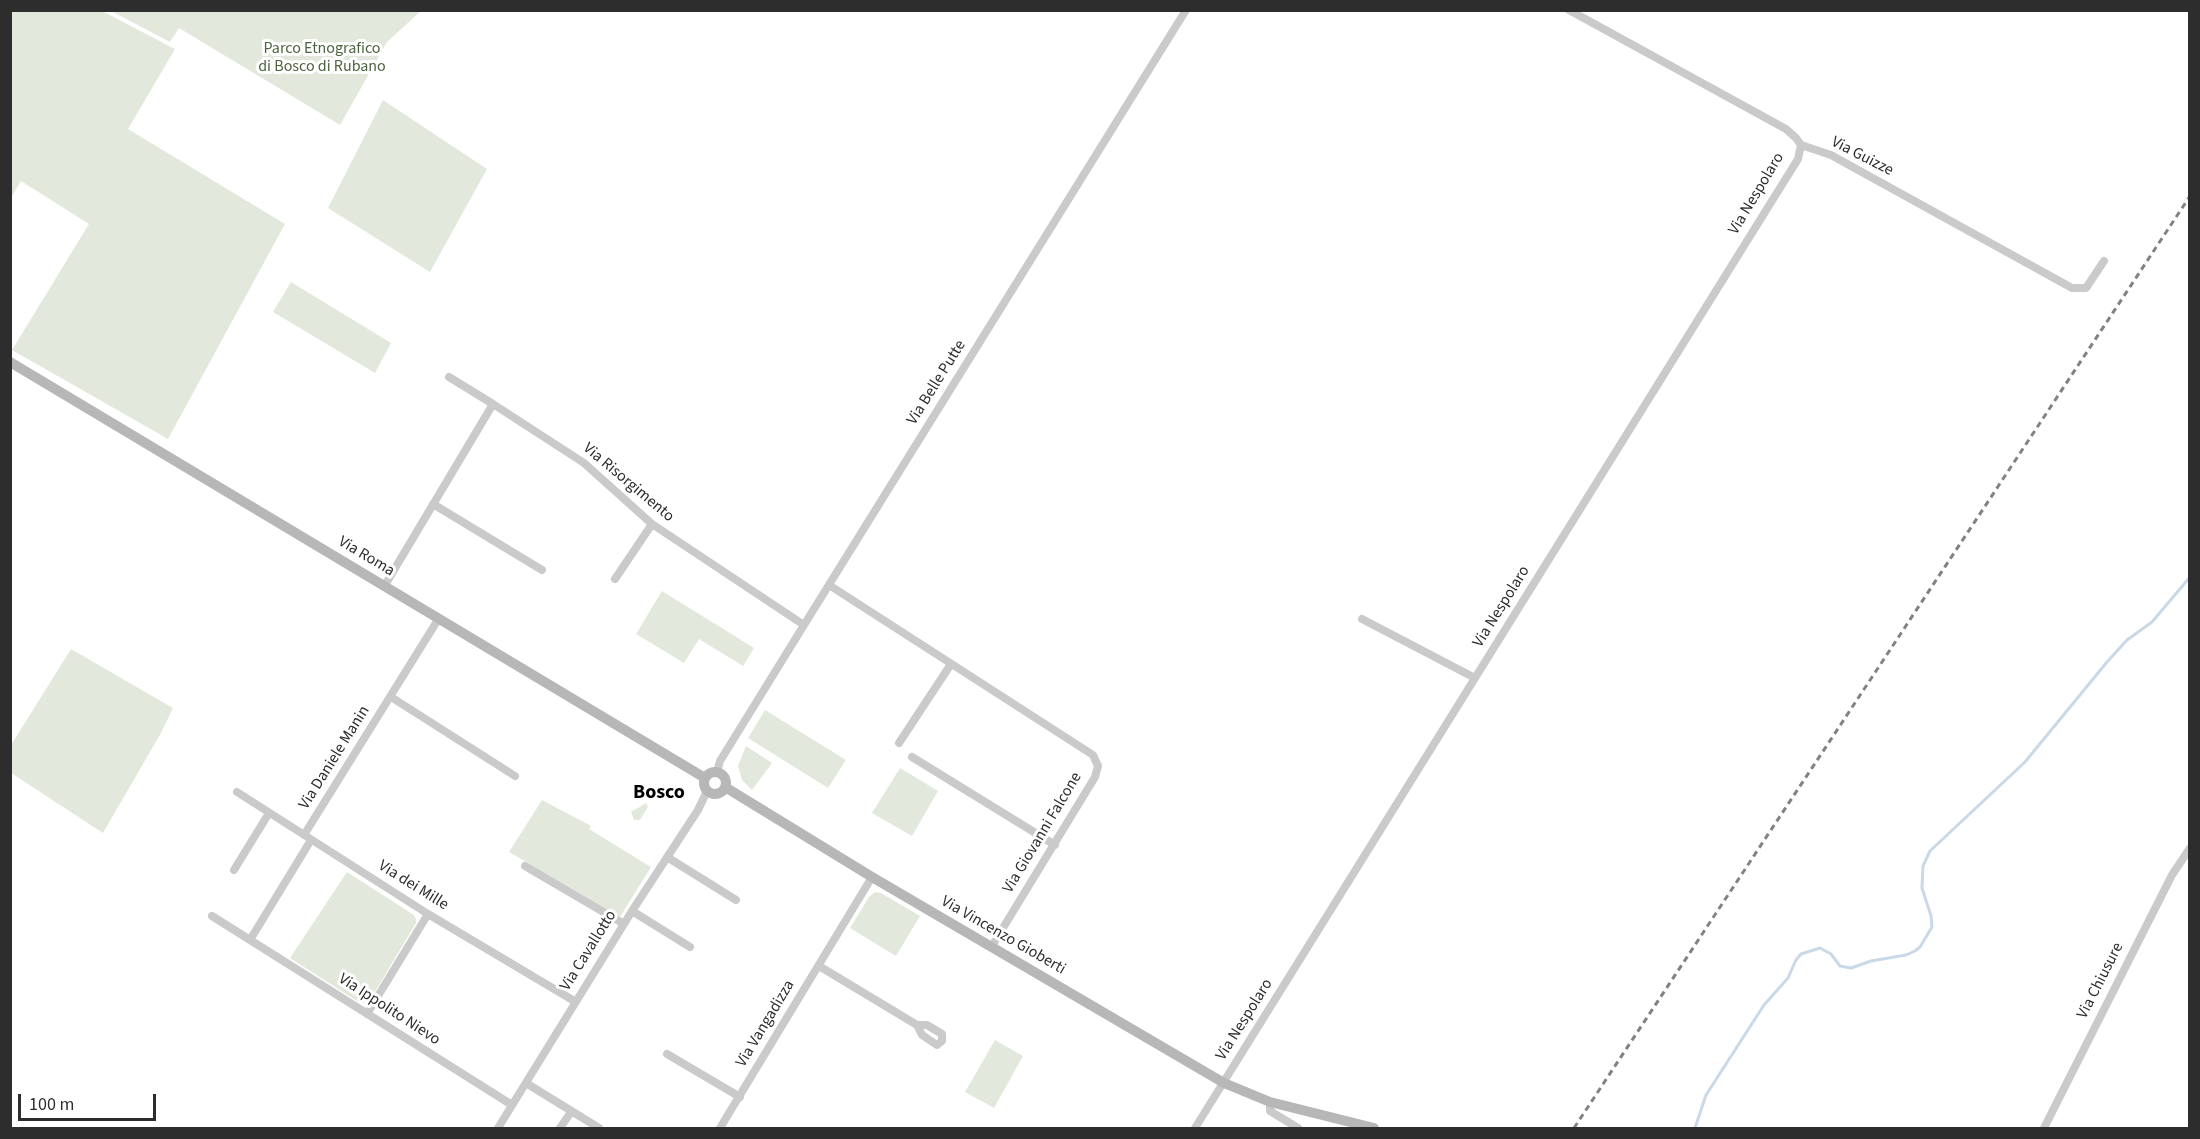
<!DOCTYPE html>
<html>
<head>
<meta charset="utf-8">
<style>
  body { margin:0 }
  #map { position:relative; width:2200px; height:1139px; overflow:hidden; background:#fff; font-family:"Source Sans 3",sans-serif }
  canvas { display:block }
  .frame { position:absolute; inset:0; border:12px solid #2d2d2d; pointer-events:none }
  .scale { position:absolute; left:18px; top:1094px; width:138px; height:27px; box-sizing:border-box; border:3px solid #2d2d2d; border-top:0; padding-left:8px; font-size:18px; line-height:21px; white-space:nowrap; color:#2d2d2d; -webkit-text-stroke:4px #fff; paint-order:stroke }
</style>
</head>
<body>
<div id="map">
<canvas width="2200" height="1139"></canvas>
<div class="frame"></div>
<div class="scale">100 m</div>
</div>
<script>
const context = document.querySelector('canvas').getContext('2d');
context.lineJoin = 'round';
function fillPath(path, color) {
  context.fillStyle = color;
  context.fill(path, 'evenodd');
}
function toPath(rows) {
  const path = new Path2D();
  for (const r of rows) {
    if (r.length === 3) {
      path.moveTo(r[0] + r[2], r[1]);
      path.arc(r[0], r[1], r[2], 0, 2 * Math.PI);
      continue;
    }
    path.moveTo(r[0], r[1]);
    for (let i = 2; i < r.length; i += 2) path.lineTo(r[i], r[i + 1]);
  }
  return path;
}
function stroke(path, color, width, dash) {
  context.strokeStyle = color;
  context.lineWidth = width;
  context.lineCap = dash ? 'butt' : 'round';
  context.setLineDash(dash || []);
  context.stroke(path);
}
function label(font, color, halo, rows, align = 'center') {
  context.font = font + ' "Source Sans 3",sans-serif';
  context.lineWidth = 6;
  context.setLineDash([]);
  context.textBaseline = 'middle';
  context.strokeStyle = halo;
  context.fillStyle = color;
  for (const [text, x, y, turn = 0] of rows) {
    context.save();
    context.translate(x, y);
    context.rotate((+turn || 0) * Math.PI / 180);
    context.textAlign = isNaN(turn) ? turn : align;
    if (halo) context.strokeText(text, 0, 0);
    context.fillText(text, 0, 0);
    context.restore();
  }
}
const green = toPath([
  [80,11,102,11,175,49,128,129,285,224,168,439,12,350,89,224,21,181,11,198,11,11],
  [111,11,421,11,387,42,340,125,179,28,170,42],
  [383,100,487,169,430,272,328,208],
  [291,282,391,343,375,373,273,312],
  [662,591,754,648,743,666,699,639,684,663,636,634],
  [71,649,173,708,161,733,103,833,11,773,11,745],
  [765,710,846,760,828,788,748,738],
  [746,746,772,763,752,790,742,780,738,766],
  [900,768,938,791,912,836,872,813],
  [542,800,591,826,589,829,651,867,620,917,509,852],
  [646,803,648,807,640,820,634,820,631,812],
  [347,872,414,915,416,919,416,923,370,1000,364,1003,360,1003,290,958],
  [875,892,881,893,920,916,896,956,850,928,869,897],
  [995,1040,1023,1056,994,1108,965,1092]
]);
const stream = toPath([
  [1695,1128,1706,1095,1764,1005,1788,978,1796,960,1801,954,1820,948,1831,954,1840,966,1851,968,1871,961,1906,955,1915,951,1920,947,1932,927,1931,916,1922,888,1923,866,1930,851,2025,762,2107,662,2127,640,2152,622,2190,577]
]);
const street = toPath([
  [1569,10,1786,129,1796,138,1801,145,1831,155,2072,288,2086,288,2104,261],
  [449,377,493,404],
  [433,504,542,570],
  [615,579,652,524],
  [385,585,493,404,584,463,652,524,804,625],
  [829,585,1093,755,1098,766,1095,777,992,946],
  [1362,619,1475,678],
  [391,697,515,776],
  [899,743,951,664],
  [912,757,1055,845],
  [717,772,720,761,804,625,1186,10],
  [237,792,428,914,576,1002],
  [304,835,439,618],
  [667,857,736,900],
  [525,866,624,924],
  [234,870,269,813],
  [632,911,690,947],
  [212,916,512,1105],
  [250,940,311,840],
  [819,966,917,1025,922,1035,937,1045,942,1041,942,1034,927,1025,917,1025],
  [367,1014,428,914],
  [667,1054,740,1097],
  [526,1083,599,1128],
  [1270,1102,1270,1111,1298,1128],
  [498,1128,632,911,698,810,707,791],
  [560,1128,571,1112],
  [720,1128,872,877],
  [1195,1128,1798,159,1801,145],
  [2044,1128,2172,875,2190,848]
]);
const secondary = toPath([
  [10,362,705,778],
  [715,783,11],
  [725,787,872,877,1224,1083,1270,1102,1374,1128]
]);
const rail = toPath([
  [1574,1128,2190,196]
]);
const parkNames = [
  ["Parco Etnografico",322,49],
  ["di Bosco di Rubano",322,67]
];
const streetNames = [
  ["Via Guizze",1862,157,27],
  ["Via Nespolaro",1757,194,-59],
  ["Via Belle Putte",937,383,-58],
  ["Via Risorgimento",628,483,40],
  ["Via Roma",366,557,31],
  ["Via Nespolaro",1502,607,-58],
  ["Via Daniele Manin",335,758,-58],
  ["Via Giovanni Falcone",1043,833,-59],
  ["Via dei Mille",413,886,32],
  ["Via Vincenzo Gioberti",1003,936,30],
  ["Via Cavallotto",589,951,-58],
  ["Via Chiusure",2101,981,-63],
  ["Via Ippolito Nievo",389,1010,33],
  ["Via Nespolaro",1245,1020,-58],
  ["Via Vangadizza",766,1024,-59]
];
const quarterNames = [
  ["Bosco",659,794]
];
fillPath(green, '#e2e9dc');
stroke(stream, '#cad9e7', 3);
stroke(street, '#cacaca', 8);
stroke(secondary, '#b7b7b7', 10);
stroke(rail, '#828282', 3, [6, 4.5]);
label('16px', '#4c643f', '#fff', parkNames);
label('16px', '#2d2d2d', '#fff', streetNames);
label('bold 20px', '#000', '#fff', quarterNames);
</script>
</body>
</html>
